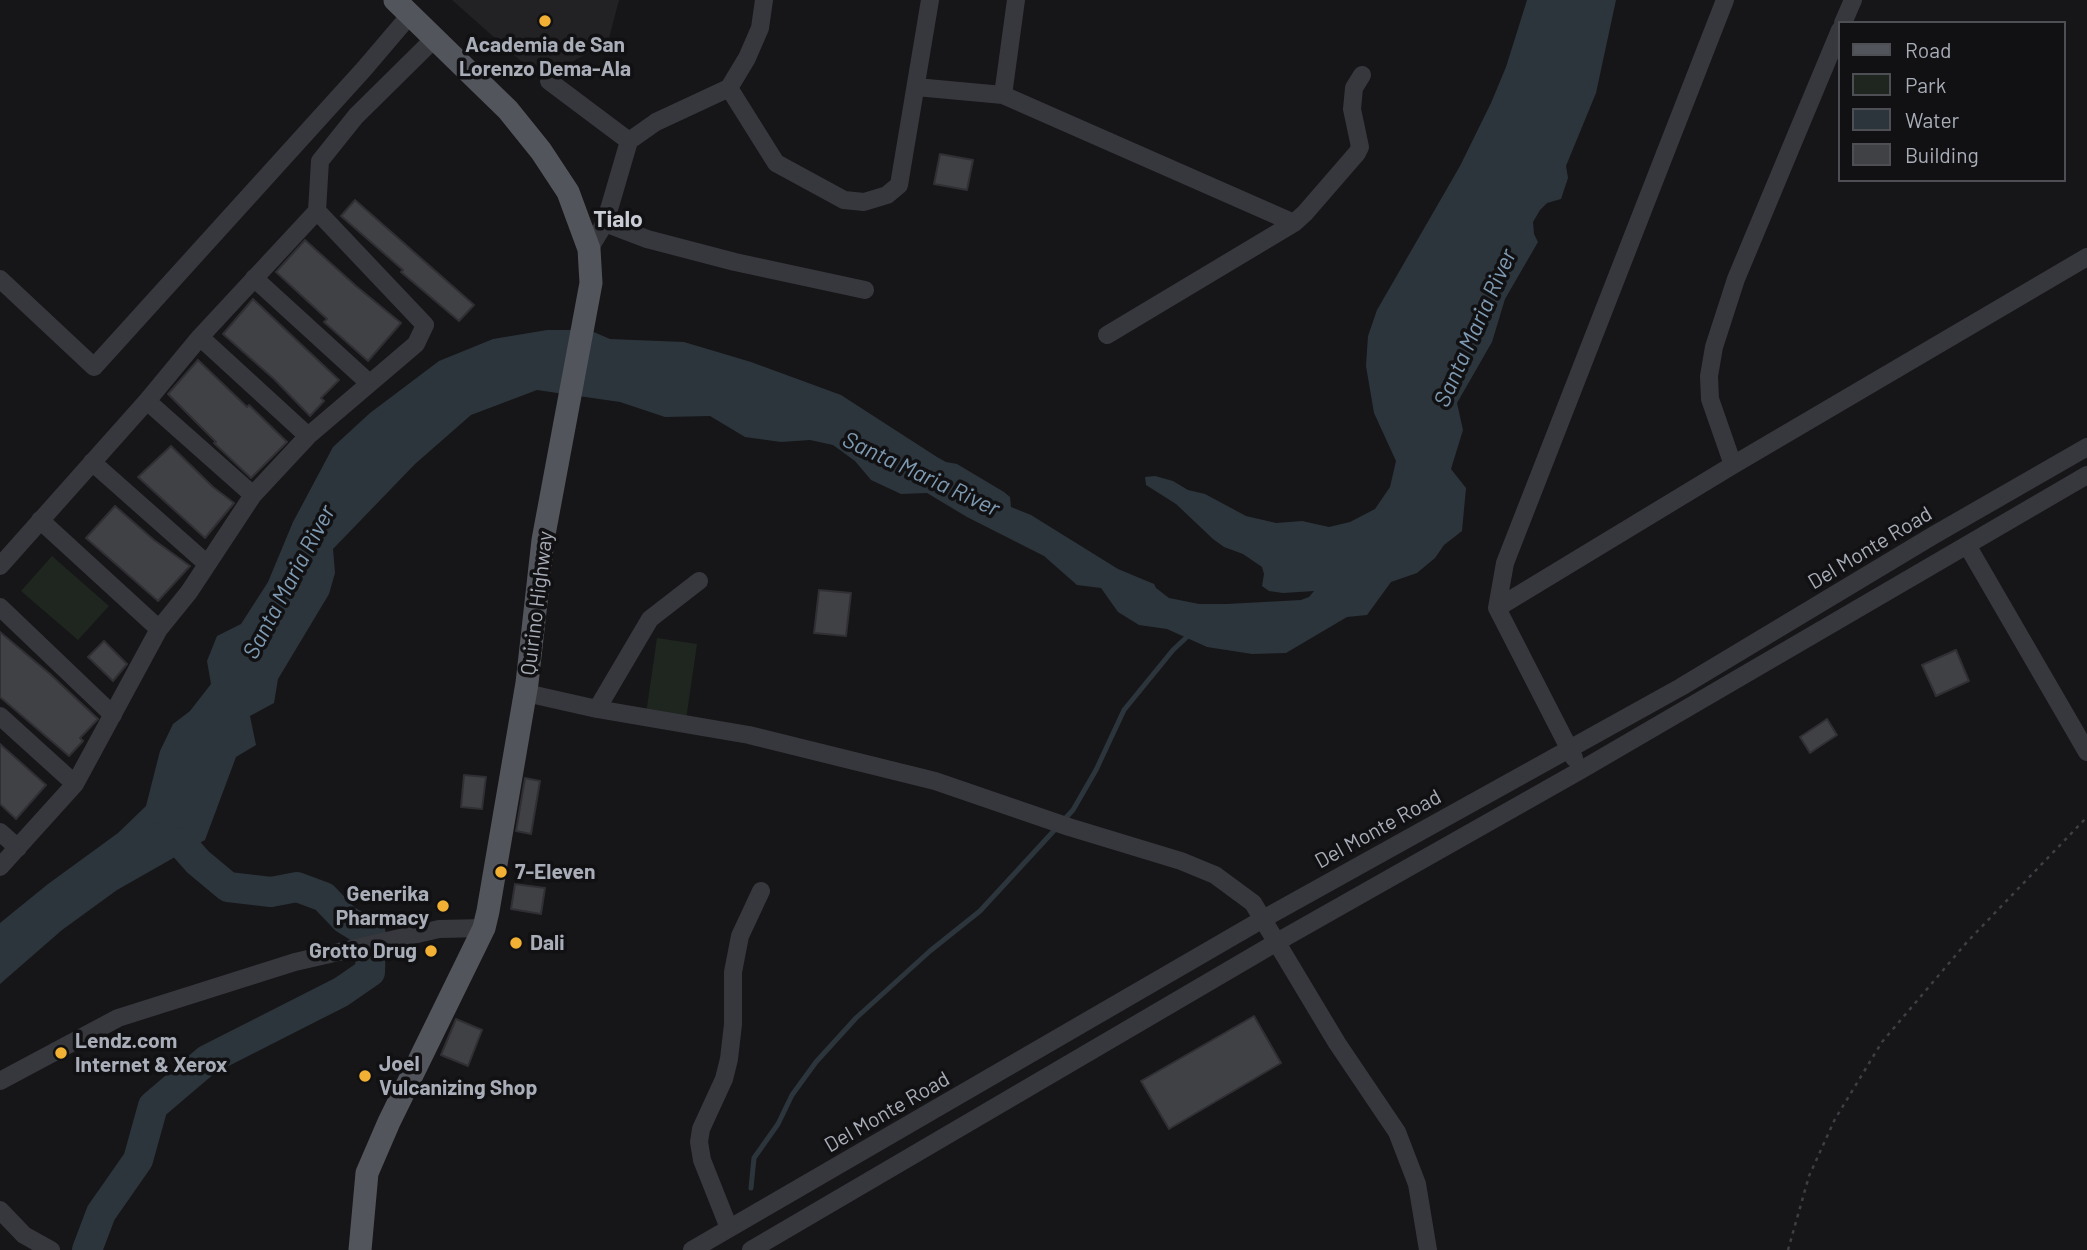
<!DOCTYPE html>
<html>
<head>
<meta charset="utf-8">
<style>
  body { margin:0 }
  #map { position:relative; width:2087px; height:1250px; overflow:hidden; background:#161618; font-family:Barlow,sans-serif }
  canvas { display:block }
  .legend { position:absolute; left:1838px; top:21px; width:228px; height:161px; box-sizing:border-box; background:#111113; border:2px solid #4d4f55; margin:0; padding:9px 12px; list-style:none; font-size:21px; color:#a8adb8 }
  .legend li { display:flex; align-items:center; gap:14px; height:35px }
  .legend b { width:35px; border:2px solid #4d4f55 }
</style>
</head>
<body>
<div id="map">
<canvas width="2087" height="1250"></canvas>
<ul class="legend">
<li><b style="height:9px;background:#53555c"></b>Road</li>
<li><b style="height:19px;background:#1e261f"></b>Park</li>
<li><b style="height:19px;background:#2c353c"></b>Water</li>
<li><b style="height:19px;background:#404145"></b>Building</li>
</ul>
</div>
<script>
const context = document.querySelector('canvas').getContext('2d');
context.lineJoin = 'round';
function fillPath(path, color) {
  context.fillStyle = color;
  context.fill(path, 'evenodd');
}
function toPath(rows) {
  const path = new Path2D();
  for (const r of rows) {
    path.moveTo(r[0], r[1]);
    for (let i = 2; i < r.length; i += 2) path.lineTo(r[i], r[i + 1]);
  }
  return path;
}
function stroke(path, color, width, dash) {
  context.strokeStyle = color;
  context.lineWidth = width;
  context.lineCap = dash ? 'butt' : 'round';
  context.setLineDash(dash || []);
  context.stroke(path);
}
function label(font, color, halo, rows, align = 'center') {
  context.font = font + ' Barlow,sans-serif';
  context.lineWidth = 7;
  context.setLineDash([]);
  context.textBaseline = 'middle';
  context.strokeStyle = halo;
  context.fillStyle = color;
  for (const [text, x, y, turn = 0] of rows) {
    context.save();
    context.translate(x, y);
    context.rotate((+turn || 0) * Math.PI / 180);
    context.textAlign = isNaN(turn) ? turn : align;
    if (halo) context.strokeText(text, 0, 0);
    context.fillText(text, 0, 0);
    context.restore();
  }
}
const built = toPath([
  [452,0,619,0,608,42,541,79]
]);
const green = toPath([
  [52,556,109,606,78,640,21,591],
  [657,638,697,644,686,720,646,714]
]);
const water = toPath([
  [1527,0,1616,0,1596,93,1566,166,1568,178,1561,199,1547,203,1540,210,1533,222,1534,234,1538,242,1505,299,1492,342,1457,403,1463,430,1451,469,1466,488,1462,531,1444,545,1435,558,1417,573,1391,582,1367,615,1347,617,1286,653,1252,654,1207,647,1167,629,1139,625,1118,612,1101,588,1077,585,1044,556,967,517,927,493,901,494,871,480,855,461,833,445,810,440,781,442,745,437,710,416,665,417,620,402,537,390,471,415,415,464,333,549,335,573,329,594,278,679,274,703,250,716,256,745,236,757,205,840,117,890,62,930,0,984,0,923,48,884,118,833,146,806,160,751,173,724,190,711,211,684,207,661,217,636,241,624,268,582,293,522,333,447,370,413,439,361,493,339,547,330,589,330,610,339,684,342,751,362,841,395,937,457,946,462,957,464,1004,492,1010,497,1011,507,1031,515,1118,569,1154,584,1156,588,1169,598,1199,604,1227,604,1301,600,1309,597,1314,591,1283,593,1269,591,1262,586,1264,574,1262,567,1243,554,1224,547,1213,539,1176,504,1146,485,1145,477,1155,476,1173,481,1188,490,1205,494,1246,516,1276,523,1302,521,1329,527,1350,522,1375,509,1390,487,1396,461,1374,413,1366,366,1368,336,1377,310,1460,166,1491,103,1506,67]
]);
const stream = toPath([
  [751,1188,754,1158,778,1124,792,1095,816,1062,856,1018,930,951,980,911,1073,810,1096,770,1124,710,1173,650,1189,635]
]);
const river = toPath([
  [87,1250,101,1213,138,1160,153,1106,207,1060,341,992,370,972,371,935,345,919,324,897,297,887,271,892,228,887,198,862,182,844,157,838]
]);
const building = toPath([
  [940,154,973,160,967,190,934,184,940,154],
  [355,200,474,305,459,321,401,272,403,270,341,216,355,200],
  [305,240,356,286,401,323,368,361,324,322,327,319,276,272,305,240],
  [253,299,339,380,321,398,324,401,310,416,274,379,223,334,253,299],
  [198,360,247,407,249,405,287,442,251,478,214,443,216,442,168,394,198,360],
  [171,446,213,487,234,503,205,538,138,477,171,446],
  [115,506,154,540,190,566,158,601,86,538,115,506],
  [819,590,851,593,846,636,814,633,819,590],
  [0,632,50,674,98,719,80,738,83,741,69,756,0,697,0,632],
  [104,641,127,664,113,681,88,657,104,641],
  [1956,650,1969,681,1936,696,1922,665,1956,650],
  [1827,719,1837,735,1810,753,1800,737,1827,719],
  [0,744,46,785,16,819,0,804,0,744],
  [464,775,486,777,482,809,461,807,464,775],
  [525,778,540,781,531,834,516,831,525,778],
  [515,884,545,888,541,914,511,909,515,884],
  [1254,1016,1281,1063,1169,1129,1141,1081,1254,1016],
  [456,1019,482,1030,468,1066,441,1055,456,1019]
]);
const path = toPath([
  [1788,1250,1809,1176,1835,1119,1882,1042,1967,942,2087,817]
]);
const minor = toPath([
  [1843,23,1853,0],
  [549,81,629,141],
  [916,87,1003,95,1016,0],
  [729,88,776,163,844,200,864,202,887,195,899,185,930,0],
  [1003,95,1294,223],
  [605,223,647,239,735,262,865,290],
  [589,249,605,223,629,141,656,122,729,88,747,58,760,28,764,0],
  [254,278,368,382],
  [0,279,94,367,364,69,410,15],
  [1107,335,1294,223,1305,213,1357,153,1360,147,1352,109,1354,88,1362,75],
  [200,337,308,436],
  [147,401,253,495],
  [92,462,206,563],
  [1733,465,1710,399,1709,376,1714,347,1736,279,1840,30],
  [40,520,159,629],
  [1967,545,2087,752],
  [0,566,147,401,200,337,317,211,320,161,356,116,435,38],
  [0,607,113,715],
  [1497,608,1733,465,2087,257],
  [526,693,597,709,749,735,935,781,1069,827,1181,861,1215,875,1253,903,1337,1043,1397,1132,1417,1184,1428,1250],
  [597,709,650,619,699,581],
  [0,716,75,784],
  [1574,758,1497,608,1505,563,1725,0],
  [0,832,18,848],
  [0,867,75,784,159,629,189,592,253,495,308,436,416,344,425,325,317,211],
  [0,1081,118,1018,295,962,439,929,484,928],
  [0,1210,24,1235,51,1250],
  [729,1228,702,1160,699,1142,701,1129,724,1079,729,1059,733,1024,733,972,740,936,761,891],
  [692,1250,1263,919,1681,687,1934,535,2087,447],
  [751,1250,1277,942,1581,770,2087,475]
]);
const major = toPath([
  [360,1250,367,1173,389,1122,484,928,488,911,527,683,543,540,591,283,589,249,568,192,541,151,508,110,395,0]
]);
const markers = [
  [545,21,7,"#f2b134"],
  [501,872,7,"#f2b134"],
  [443,906,7,"#f2b134"],
  [516,943,7,"#f2b134"],
  [431,951,7,"#f2b134"],
  [61,1053,7,"#f2b134"],
  [365,1076,7,"#f2b134"]
];
const poiNames = [
  ["Academia de San",545,45,"center"],
  ["Lorenzo Dema-Ala",545,69,"center"],
  ["7-Eleven",515,872],
  ["Generika",429,894,"right"],
  ["Pharmacy",429,918,"right"],
  ["Dali",530,943],
  ["Grotto Drug",417,951,"right"],
  ["Lendz.com",75,1041],
  ["Internet & Xerox",75,1065],
  ["Joel",379,1064],
  ["Vulcanizing Shop",379,1088]
];
const streetNames = [
  ["Del Monte Road",1870,548,-31],
  ["Quirino Highway",537,603,-83],
  ["Del Monte Road",1378,829,-29],
  ["Del Monte Road",887,1112,-30]
];
const neighbourhoodNames = [
  ["Tialo",618,219]
];
const waterNames = [
  ["Santa Maria River",1475,328,-66],
  ["Santa Maria River",921,474,25],
  ["Santa Maria River",289,582,-62]
];
fillPath(built, '#222225');
fillPath(green, '#1e261f');
fillPath(water, '#2c353c');
stroke(stream, '#2c353c', 5);
stroke(river, '#2c353c', 30);
fillPath(building, '#404145');
stroke(building, '#303034', 2);
stroke(path, '#3d3f44', 2.5, [3.5, 5]);
stroke(minor, '#37383d', 18);
stroke(major, '#53555c', 23);
for (const [x, y, r, color] of markers) {
  const dot = new Path2D();
  dot.arc(x, y, r, 0, 2 * Math.PI);
  context.fillStyle = color;
  context.fill(dot);
  stroke(dot, '#111113', 2.5);
}
label('bold 21px', '#a8adb8', '#111113', poiNames, 'left');
label('21px', '#a8adb8', '#111113', streetNames);
label('bold 23px', '#c9ccd4', '#111113', neighbourhoodNames);
label('italic 23px', '#7f9bb3', '#111113', waterNames);
</script>
</body>
</html>
